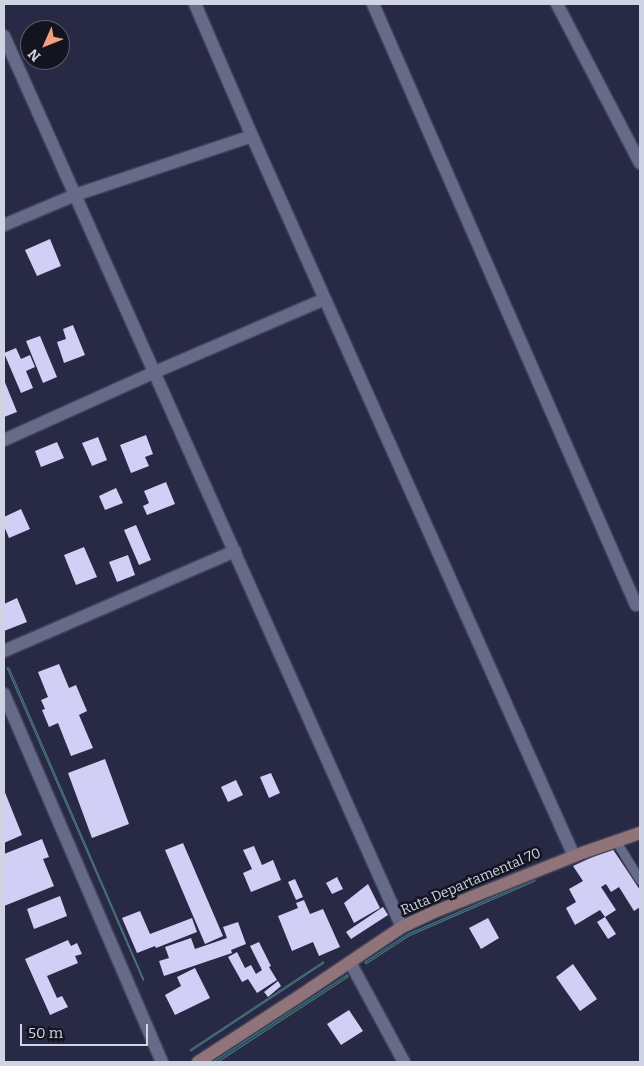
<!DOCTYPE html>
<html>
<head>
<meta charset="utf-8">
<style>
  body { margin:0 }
  #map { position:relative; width:644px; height:1066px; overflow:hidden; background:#282a45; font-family:Bitter,serif }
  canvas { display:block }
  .frame { position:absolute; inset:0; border:5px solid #d0d3e4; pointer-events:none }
  .north { position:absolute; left:20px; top:20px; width:50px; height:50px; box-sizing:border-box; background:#131420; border:1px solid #5f606e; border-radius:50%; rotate:226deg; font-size:14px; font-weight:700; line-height:20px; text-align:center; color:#d0d3e4 }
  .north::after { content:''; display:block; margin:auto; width:18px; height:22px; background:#f2a080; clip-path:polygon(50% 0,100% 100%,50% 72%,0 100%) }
  .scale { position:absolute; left:20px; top:1024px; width:128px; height:22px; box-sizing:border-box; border:2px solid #d0d3e4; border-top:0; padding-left:6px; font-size:15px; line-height:18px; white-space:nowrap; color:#d0d3e4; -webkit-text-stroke:4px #131420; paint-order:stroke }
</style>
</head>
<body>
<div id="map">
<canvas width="644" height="1066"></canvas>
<div class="frame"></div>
<div class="north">N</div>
<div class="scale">50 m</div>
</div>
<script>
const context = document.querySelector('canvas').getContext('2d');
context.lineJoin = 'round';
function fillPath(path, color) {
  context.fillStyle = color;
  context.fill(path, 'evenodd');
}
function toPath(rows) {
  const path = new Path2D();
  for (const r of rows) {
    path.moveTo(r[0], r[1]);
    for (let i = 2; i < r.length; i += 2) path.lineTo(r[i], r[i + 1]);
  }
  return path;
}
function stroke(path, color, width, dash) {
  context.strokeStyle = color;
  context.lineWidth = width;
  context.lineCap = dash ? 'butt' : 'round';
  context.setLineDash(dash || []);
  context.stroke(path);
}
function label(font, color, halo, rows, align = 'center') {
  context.font = font + ' Bitter,serif';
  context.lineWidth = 5;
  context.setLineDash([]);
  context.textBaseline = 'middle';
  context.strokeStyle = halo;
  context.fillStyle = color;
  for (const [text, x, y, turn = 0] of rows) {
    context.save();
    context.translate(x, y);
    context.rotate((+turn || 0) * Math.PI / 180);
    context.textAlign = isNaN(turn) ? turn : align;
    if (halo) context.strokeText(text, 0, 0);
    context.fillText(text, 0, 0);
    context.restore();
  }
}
const water = toPath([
  [7,668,9,668,144,980,143,980,7,668],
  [535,879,535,881,409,936,366,964,365,962,408,934,535,879],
  [323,962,324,963,191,1051,190,1050,323,962],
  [347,975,348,977,218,1062,213,1062,347,975]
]);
const building = toPath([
  [50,239,61,266,37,276,25,250],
  [73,325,85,355,64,363,57,342,66,339,63,329],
  [40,336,57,377,43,383,26,341],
  [16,348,21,359,30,355,35,367,26,371,33,388,21,393,4,353],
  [4,380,17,412,4,417],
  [146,435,153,454,145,457,149,466,131,473,120,445],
  [98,437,107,460,92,466,82,443],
  [57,442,64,458,41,467,35,451],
  [166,482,175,504,147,515,143,506,149,503,144,491],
  [116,488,123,503,105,510,99,496],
  [21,509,30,529,9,538,4,526,4,517],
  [136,525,151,560,139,565,124,530],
  [84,547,97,577,76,585,64,555],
  [128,555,135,575,117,582,109,562],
  [17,598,27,622,4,631,4,604],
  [59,664,69,688,76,685,87,711,79,715,93,748,71,756,58,723,49,727,42,710,45,709,41,700,48,697,38,672],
  [105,759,129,824,92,838,68,773],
  [271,773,280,793,269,798,260,777],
  [236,780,243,795,228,802,221,787],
  [4,790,22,835,4,843],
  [42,839,49,857,43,859,54,886,4,906,4,854],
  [183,843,223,936,205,944,165,850],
  [254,846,262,865,273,860,281,880,251,892,243,873,252,869,243,850],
  [612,848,640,890,640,907,634,911,619,887,611,892,606,884,601,887,616,910,605,917,600,910,575,925,566,908,576,902,569,889,583,881,573,866],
  [337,877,343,889,332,894,326,883],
  [295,879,303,897,296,900,288,882],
  [368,884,380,908,354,923,344,903],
  [60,896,67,916,34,929,27,909],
  [304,900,310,914,323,909,340,947,319,956,313,942,292,951,278,916,298,908,296,903],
  [383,907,388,915,351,939,346,932],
  [140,911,150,934,192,918,197,932,156,948,155,946,137,953,122,918],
  [605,917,616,934,608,939,597,922],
  [488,918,499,938,481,949,469,928],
  [238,922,246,944,231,950,232,953,164,976,159,961,169,958,165,947,191,938,195,949,227,938,223,927],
  [68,940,71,946,77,943,82,954,75,956,78,963,47,976,57,998,62,996,68,1007,50,1015,25,959],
  [259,942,271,966,269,967,277,980,257,993,248,979,242,982,228,957,237,952,245,968,251,965,256,974,262,970,250,946],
  [573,964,597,999,580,1011,556,977],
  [195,968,210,998,175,1015,165,995,181,986,177,977],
  [278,981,281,986,268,997,264,992],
  [349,1010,363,1031,341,1045,327,1024]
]);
const service = toPath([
  [616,841,640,880]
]);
const minor = toPath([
  [195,4,252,136,574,856],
  [373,4,636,605],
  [557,4,640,163],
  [4,36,402,927],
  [4,225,75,195,252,136],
  [4,440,155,372,325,299],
  [4,651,235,551]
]);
const tertiary = toPath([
  [4,694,162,1062],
  [350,962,404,1062]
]);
const secondary = toPath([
  [198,1062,298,997,402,927,434,912,582,853,640,833]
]);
const streetNames = [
  ["Ruta Departamental 70",471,882,-23]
];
fillPath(water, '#1f5158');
stroke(water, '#547882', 1);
fillPath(building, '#d3cef5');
stroke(service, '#43445a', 11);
stroke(minor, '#43445a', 15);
stroke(tertiary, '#43445a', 15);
stroke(secondary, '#43445a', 15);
stroke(service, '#676b8a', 9);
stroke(minor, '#676b8a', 12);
stroke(tertiary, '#676b8a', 12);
stroke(secondary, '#907479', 12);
label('14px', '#d0d3e4', '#131420', streetNames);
</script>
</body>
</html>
